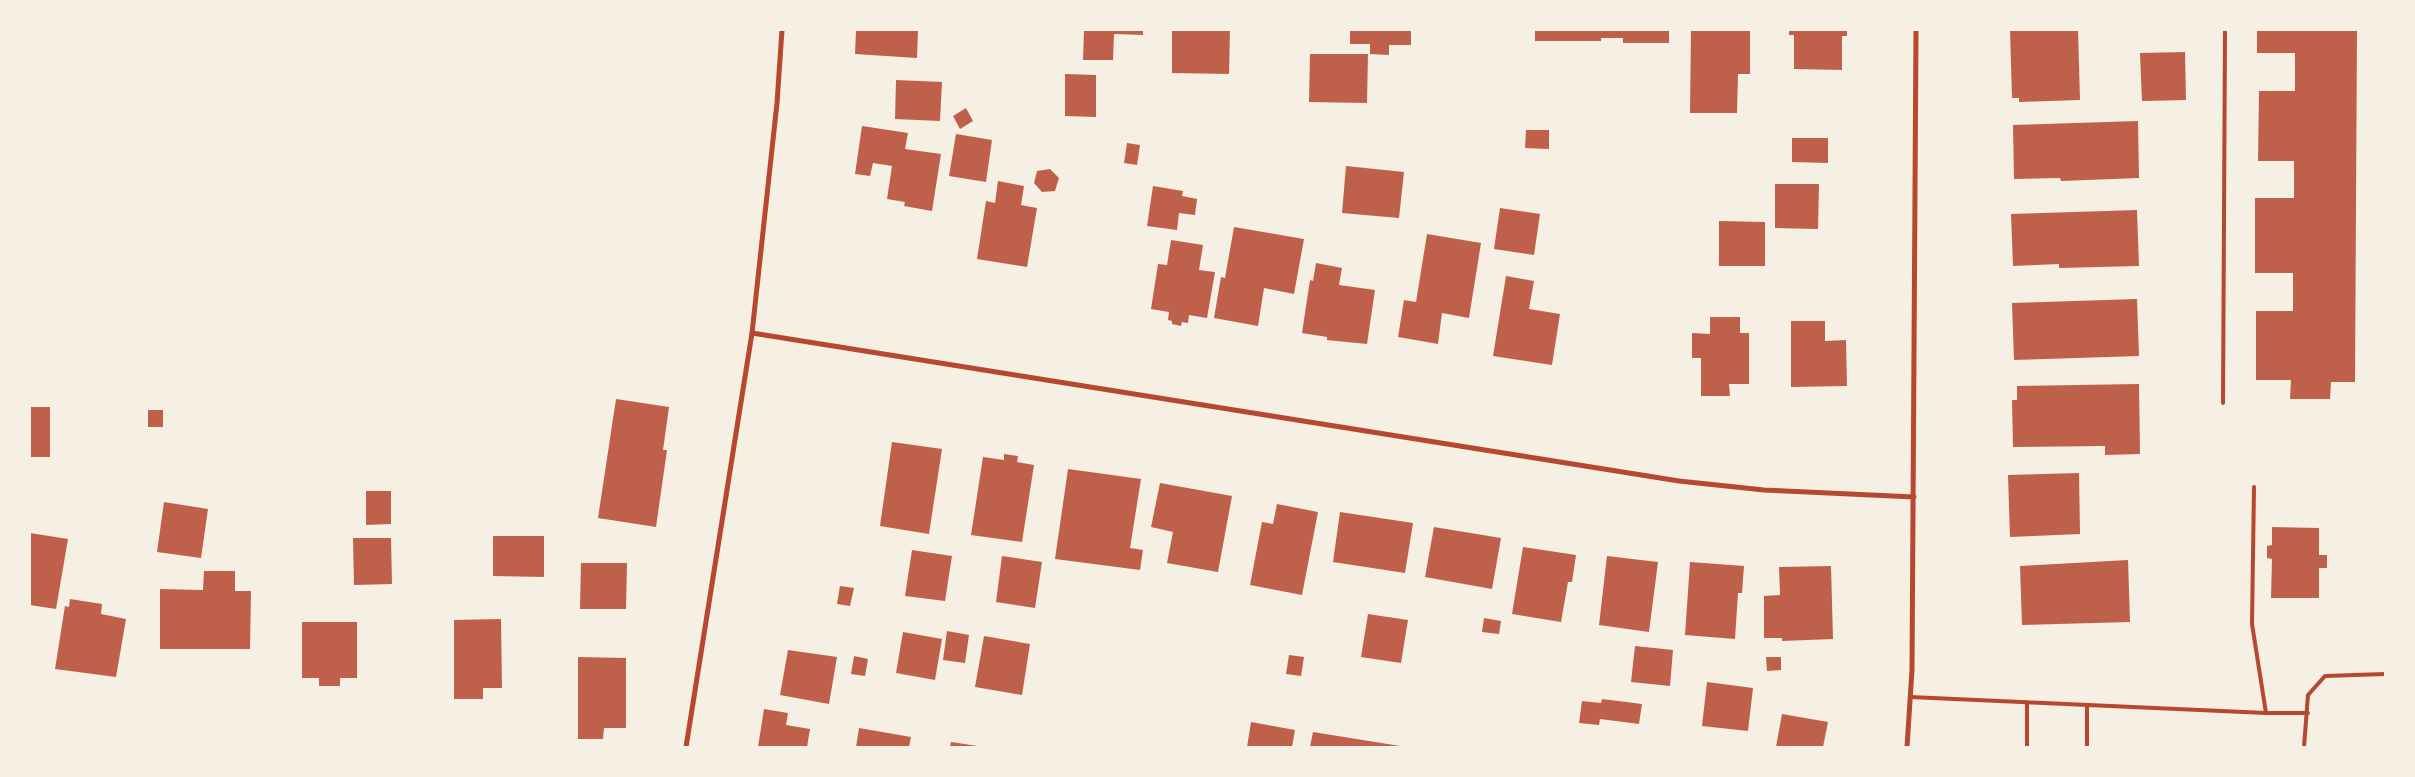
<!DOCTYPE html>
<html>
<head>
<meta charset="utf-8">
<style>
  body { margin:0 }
  #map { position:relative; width:2415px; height:777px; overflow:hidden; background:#f6efe4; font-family:Mulish,sans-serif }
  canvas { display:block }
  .frame { position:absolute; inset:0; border:31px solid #f6efe4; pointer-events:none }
</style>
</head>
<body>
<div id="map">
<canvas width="2415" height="777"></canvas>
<div class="frame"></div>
</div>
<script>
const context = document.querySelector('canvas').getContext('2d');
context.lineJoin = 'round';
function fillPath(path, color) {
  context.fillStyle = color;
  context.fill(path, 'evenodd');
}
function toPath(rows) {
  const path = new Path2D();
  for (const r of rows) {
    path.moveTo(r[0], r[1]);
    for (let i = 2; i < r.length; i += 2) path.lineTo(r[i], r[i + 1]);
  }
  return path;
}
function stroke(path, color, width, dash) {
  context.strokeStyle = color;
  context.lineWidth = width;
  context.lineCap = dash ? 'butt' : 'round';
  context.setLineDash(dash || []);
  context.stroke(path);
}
const building = toPath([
  [856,30,918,30,917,58,855,54],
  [1084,30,1143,30,1143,35,1114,34,1113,60,1083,60],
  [1172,30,1230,30,1229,74,1172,73],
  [1350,30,1411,30,1411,45,1389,45,1389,55,1370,54,1370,44,1350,44],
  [1535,30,1669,30,1669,43,1623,43,1623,38,1601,38,1601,41,1535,41],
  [1691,30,1750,30,1750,74,1738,74,1737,113,1690,113],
  [1789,30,1847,30,1847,36,1842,36,1842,70,1794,69,1794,35,1789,35],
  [2010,30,2078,30,2080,100,2019,102,2019,98,2012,98],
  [2257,30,2357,30,2355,382,2331,382,2330,399,2290,399,2291,380,2256,380,2256,311,2293,311,2293,273,2255,273,2255,198,2294,198,2294,161,2258,161,2259,91,2295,91,2295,53,2257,53],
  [2185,52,2186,100,2142,101,2140,53],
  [1310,54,1368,54,1367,103,1309,102],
  [1065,74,1096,75,1096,117,1065,116],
  [896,80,942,82,940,121,895,119],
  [966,108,973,121,960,129,953,116],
  [2138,121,2139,178,2061,181,2060,178,2014,179,2013,125],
  [862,126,908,133,905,149,941,154,932,211,904,206,905,202,887,199,892,166,873,163,870,176,855,174],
  [1526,130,1549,130,1549,149,1525,148],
  [956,134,992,140,986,182,949,176],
  [1792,138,1828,138,1828,163,1792,162],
  [1127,143,1140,145,1137,165,1124,163],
  [1346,166,1404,172,1399,218,1342,213],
  [1050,169,1059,178,1055,191,1042,192,1034,183,1037,171],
  [998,181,1024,186,1021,205,1037,208,1027,267,977,259,986,201,995,203],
  [1775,184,1819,184,1818,229,1775,228],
  [1153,186,1183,191,1182,196,1197,199,1195,215,1179,213,1177,230,1147,226],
  [1500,208,1540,214,1534,255,1494,249],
  [2137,210,2139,266,2059,268,2059,264,2013,266,2011,214],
  [1719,221,1765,222,1765,266,1719,266],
  [1234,227,1304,239,1294,294,1264,288,1258,326,1214,318,1221,277,1225,278],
  [1427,234,1481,243,1469,318,1442,313,1438,344,1398,337,1404,300,1416,302],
  [1171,240,1203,245,1199,270,1215,272,1207,318,1189,315,1188,323,1182,322,1181,326,1172,324,1172,321,1168,320,1169,312,1151,309,1158,264,1167,265],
  [1316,263,1342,268,1339,285,1375,290,1367,344,1327,340,1327,337,1302,333,1310,280,1313,281],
  [1506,276,1534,281,1529,309,1560,314,1552,365,1493,356],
  [2137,299,2139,356,2014,360,2012,303],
  [1710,317,1740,317,1740,333,1749,333,1749,384,1729,384,1730,396,1701,396,1701,358,1692,358,1692,333,1710,334],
  [1791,321,1825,321,1825,341,1846,340,1847,386,1791,387],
  [2139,384,2140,454,2105,455,2105,446,2013,447,2012,400,2017,400,2017,386],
  [616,399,669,407,663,450,667,450,656,527,598,518],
  [30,407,50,407,50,457,30,457],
  [148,410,163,410,163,427,148,427],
  [892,442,942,449,929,534,880,526],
  [1004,454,1018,456,1017,462,1034,465,1022,542,971,535,983,457,1004,460],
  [1068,469,1141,479,1130,548,1143,550,1140,570,1055,559],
  [2079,473,2080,534,2010,537,2008,475],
  [1160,483,1232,496,1218,572,1167,563,1173,532,1151,527],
  [366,491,391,491,391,524,366,525],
  [164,502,208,509,201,558,157,552],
  [1277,504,1318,512,1302,595,1250,585,1262,522,1273,524],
  [1340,512,1413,523,1405,573,1333,562],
  [1434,527,1501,538,1492,589,1425,577],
  [2272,527,2319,528,2319,555,2327,555,2327,568,2319,568,2319,598,2271,598,2272,559,2267,558,2267,546,2272,545],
  [30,533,68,539,56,609,30,605],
  [493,536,544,536,544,577,493,576],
  [353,538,391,538,392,584,354,585],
  [1523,547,1576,555,1572,582,1568,582,1561,622,1512,614],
  [912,550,952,556,945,601,905,596],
  [1002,556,1042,562,1035,608,996,602],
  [1607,556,1658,562,1649,632,1599,625],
  [2128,560,2130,622,2022,625,2020,566],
  [1690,562,1744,566,1742,593,1738,593,1735,639,1685,635],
  [581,563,627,563,626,609,580,609],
  [1831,566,1833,639,1782,641,1782,638,1764,638,1764,596,1780,595,1779,567],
  [204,571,235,571,235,591,251,591,250,649,160,649,160,589,203,590],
  [840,586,854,588,850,606,837,604],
  [70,599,102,604,101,614,126,619,116,677,55,669,65,606,69,607],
  [1368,614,1408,620,1401,663,1361,657],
  [1484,618,1501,621,1499,634,1482,632],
  [501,619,502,688,483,688,483,699,454,699,454,620],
  [302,622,357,622,357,678,340,678,340,686,319,686,319,678,302,678],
  [947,631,969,635,965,663,943,660],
  [903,632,942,639,935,680,896,673],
  [984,636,1030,644,1022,695,975,687],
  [1635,646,1673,650,1670,686,1631,682],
  [788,650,837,657,829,704,780,695],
  [1289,655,1304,657,1301,676,1286,674],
  [854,656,868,659,865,676,851,674],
  [578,657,626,658,626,728,604,728,603,739,578,739],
  [1766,657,1781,657,1781,670,1767,671],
  [1707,682,1753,688,1748,731,1702,726],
  [1602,699,1642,704,1639,724,1600,719,1599,725,1579,723,1582,701,1601,703],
  [764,709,788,713,786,725,810,729,807,747,758,747],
  [1782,714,1828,722,1823,747,1776,747],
  [1251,722,1295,730,1292,747,1247,747],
  [859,728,911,737,909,747,856,747],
  [1313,732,1400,746,1400,747,1310,747],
  [951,742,978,746,978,747,950,747]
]);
const service = toPath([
  [2223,403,2225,30],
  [2254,487,2252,624,2266,713],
  [1910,697,2266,713,2308,713],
  [2027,747,2027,702],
  [2087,747,2087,705],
  [2304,747,2308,695,2325,676,2385,674]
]);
const minor = toPath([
  [752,333,1679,481,1764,490,1914,497],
  [686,747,752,333,777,103,782,30],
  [1907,747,1912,670,1916,30]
]);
fillPath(building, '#bf614a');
stroke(service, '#b5482f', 4);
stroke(minor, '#b5482f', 5);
</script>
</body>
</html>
